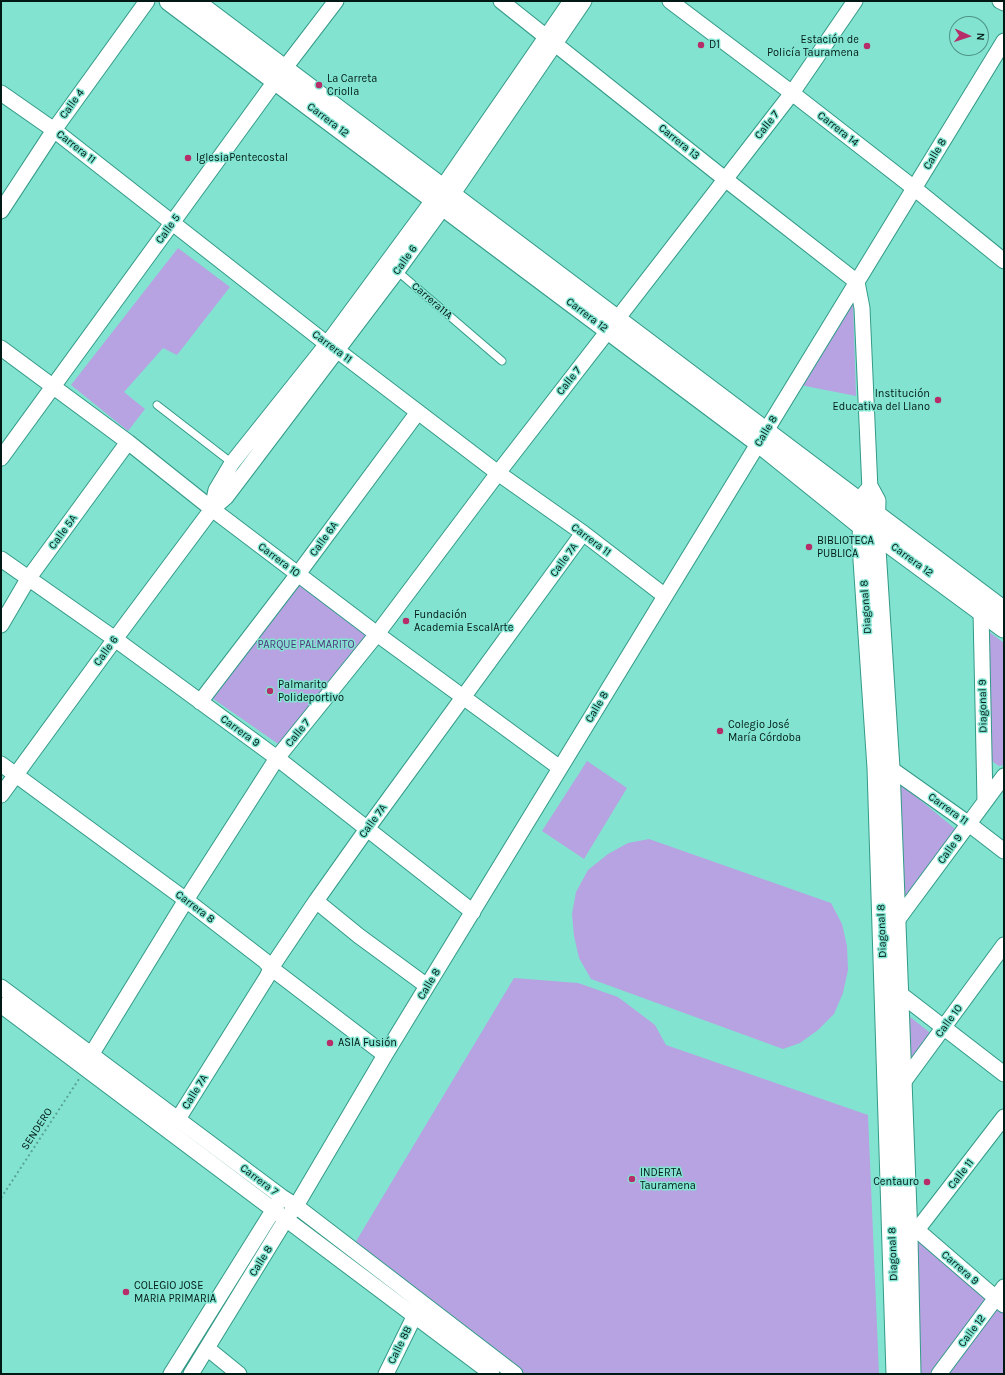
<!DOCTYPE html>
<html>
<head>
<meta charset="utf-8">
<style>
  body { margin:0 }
  #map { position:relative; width:1005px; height:1375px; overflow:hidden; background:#82e4d0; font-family:Karla,sans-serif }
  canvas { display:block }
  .frame { position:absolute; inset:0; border:2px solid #001914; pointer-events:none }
  .north { position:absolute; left:949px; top:16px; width:40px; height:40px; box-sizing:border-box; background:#82e4d0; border:1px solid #4e9385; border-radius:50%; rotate:93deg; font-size:11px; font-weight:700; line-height:16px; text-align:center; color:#001914 }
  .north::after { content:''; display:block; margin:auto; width:14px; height:18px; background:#b72d69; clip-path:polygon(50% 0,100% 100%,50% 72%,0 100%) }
</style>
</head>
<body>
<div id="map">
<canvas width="1005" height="1375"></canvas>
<div class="frame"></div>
<div class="north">N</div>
</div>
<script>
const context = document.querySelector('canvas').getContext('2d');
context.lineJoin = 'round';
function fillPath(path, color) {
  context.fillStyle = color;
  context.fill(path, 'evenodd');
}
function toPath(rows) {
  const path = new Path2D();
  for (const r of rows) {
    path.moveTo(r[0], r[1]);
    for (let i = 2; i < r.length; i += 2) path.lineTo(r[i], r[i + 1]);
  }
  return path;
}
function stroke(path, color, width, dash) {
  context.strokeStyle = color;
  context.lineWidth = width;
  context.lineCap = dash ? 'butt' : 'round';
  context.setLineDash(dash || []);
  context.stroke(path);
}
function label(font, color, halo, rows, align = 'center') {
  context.font = font + ' Karla,sans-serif';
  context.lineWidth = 3;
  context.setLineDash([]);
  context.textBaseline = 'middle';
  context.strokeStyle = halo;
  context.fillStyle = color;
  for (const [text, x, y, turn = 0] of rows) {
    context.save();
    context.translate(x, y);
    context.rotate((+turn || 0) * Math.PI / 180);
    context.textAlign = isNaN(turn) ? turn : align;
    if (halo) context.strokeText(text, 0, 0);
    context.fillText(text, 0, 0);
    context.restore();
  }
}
const green = toPath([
  [178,248,230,287,177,355,163,348,124,392,145,409,128,431,71,385],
  [853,302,856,396,800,385],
  [298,579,368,637,284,748,212,698],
  [984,628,1004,643,1004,765,999,766,993,762,988,752],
  [587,761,627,788,584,859,542,831],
  [897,781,959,832,902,906],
  [649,839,831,903,842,924,847,946,848,970,843,993,834,1014,818,1030,800,1043,783,1049,591,979,579,958,574,936,572,914,576,892,588,870,608,854,628,843],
  [514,978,578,983,618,997,655,1025,666,1045,868,1115,879,1374,522,1374,355,1243],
  [905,1013,933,1035,905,1072],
  [915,1241,919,1242,991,1302,936,1374,920,1374],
  [996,1307,1004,1313,1004,1374,947,1374]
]);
const path = toPath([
  [1,1198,79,1079]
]);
const service = toPath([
  [396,270,502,361],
  [157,405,232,463]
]);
const minor = toPath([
  [501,1,725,179,857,282,862,308,870,490],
  [670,1,792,93,914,188,1004,261],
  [1000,1,1004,3],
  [1,93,54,130,327,344,338,351,498,473,583,533,665,596],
  [1,211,54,130,147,1],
  [1,348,128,442,212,509,377,634,560,768],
  [1,458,284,69,336,1],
  [212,509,216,490,232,463,327,344,442,188,571,1],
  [1,559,115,639,277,758,473,912],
  [983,603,981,611,985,801],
  [1,625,28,579,128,442],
  [200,702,298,574,418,412],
  [1,764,186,900,265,961,271,968,385,1055],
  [882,768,890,768,969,824,1004,851],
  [1,795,115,639,212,509,226,497,397,271,452,195,584,1],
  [316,901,359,936,427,986],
  [896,922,1004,776],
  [1,987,282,1197,296,1206,515,1374],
  [890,993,899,993,1004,1074],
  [1,1005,492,1374],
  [91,1055,186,900,277,758,377,634,498,473,792,93,855,1],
  [897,1084,902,1084,1004,945],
  [178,1119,267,977,271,968,316,901,367,829,583,533],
  [917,1230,1004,1305],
  [899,1239,908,1237,917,1230,1004,1117],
  [207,1348,239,1374],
  [171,1374,279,1201],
  [191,1374,286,1219,296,1206,385,1055,1004,41],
  [386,1374,415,1315],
  [939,1374,1004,1287]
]);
const tertiary = toPath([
  [169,1,759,443,862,526,875,533,1004,628],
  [194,1,1004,611],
  [896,1374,877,768,862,545,863,504,864,497,870,490,876,501,875,533,890,768,908,1237,911,1374]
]);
const markers = [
  [701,45,4,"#b72d69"],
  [867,46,4,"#b72d69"],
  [319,85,4,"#b72d69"],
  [188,158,4,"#b72d69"],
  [938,400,4,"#b72d69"],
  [809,547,4,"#b72d69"],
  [406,621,4,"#b72d69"],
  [270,691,4,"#b72d69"],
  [720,731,4,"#b72d69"],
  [330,1043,4,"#b72d69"],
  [632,1179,4,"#b72d69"],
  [927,1182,4,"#b72d69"],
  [126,1292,4,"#b72d69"]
];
const poiNames = [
  ["Estación de",859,40,"right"],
  ["Policía Tauramena",859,53,"right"],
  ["D1",709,45],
  ["La Carreta",327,79],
  ["Criolla",327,92],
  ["IglesiaPentecostal",196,158],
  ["Institución",930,394,"right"],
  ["Educativa del Llano",930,407,"right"],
  ["BIBLIOTECA",817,541],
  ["PUBLICA",817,554],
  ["Fundación",414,615],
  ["Academia EscalArte",414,628],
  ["Palmarito",278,685],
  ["Polideportivo",278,698],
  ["Colegio José",728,725],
  ["María Córdoba",728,738],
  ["ASIA Fusión",338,1043],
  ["INDERTA",640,1173],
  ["Tauramena",640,1186],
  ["Centauro",919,1182,"right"],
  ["COLEGIO JOSE",134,1286],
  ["MARIA PRIMARIA",134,1299]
];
const streetNames = [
  ["Calle 4",72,104,-54],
  ["Carrera 12",328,120,37],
  ["Calle 7",767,125,-52],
  ["Carrera 14",838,129,38],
  ["Carrera 13",679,142,39],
  ["Carrera 11",76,147,38],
  ["Calle 8",935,154,-59],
  ["Calle 5",168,229,-54],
  ["Calle 6",405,260,-54],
  ["Carrera11A",432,301,41],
  ["Carrera 12",587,315,37],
  ["Carrera 11",332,347,37],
  ["Calle 7",569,381,-52],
  ["Calle 8",766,431,-59],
  ["Calle 5A",63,532,-54],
  ["Calle 6A",324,539,-54],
  ["Carrera 11",591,540,37],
  ["Carrera 10",279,560,37],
  ["Calle 7A",564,560,-54],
  ["Carrera 12",912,560,36],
  ["Diagonal 8",866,607,-94],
  ["Calle 6",106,651,-54],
  ["Diagonal 9",983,706,-91],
  ["Calle 8",597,707,-59],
  ["Carrera 9",240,731,36],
  ["Calle 7",298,733,-51],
  ["Carrera 11",948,809,36],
  ["Calle 7A",373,821,-54],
  ["Calle 9",950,849,-54],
  ["Carrera 8",195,907,37],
  ["Diagonal 8",882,931,-92],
  ["Calle 8",429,984,-59],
  ["Calle 10",949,1021,-54],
  ["Calle 7A",195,1092,-58],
  ["SENDERO",37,1129,-57],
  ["Calle 11",961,1174,-52],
  ["Carrera 7",259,1180,37],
  ["Diagonal 8",893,1254,-92],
  ["Calle 8",261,1261,-58],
  ["Carrera 9",960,1268,41],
  ["Calle 12",972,1331,-53],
  ["Calle 8B",400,1345,-64]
];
const parkNames = [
  ["PARQUE PALMARITO",306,645]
];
fillPath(green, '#b7a2e2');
stroke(service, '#339a88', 9);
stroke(minor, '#339a88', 17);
stroke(tertiary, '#339a88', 21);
stroke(path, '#59a495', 2, [2, 3]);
stroke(service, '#fff', 7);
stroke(minor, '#fff', 15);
stroke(tertiary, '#fff', 19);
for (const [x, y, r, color] of markers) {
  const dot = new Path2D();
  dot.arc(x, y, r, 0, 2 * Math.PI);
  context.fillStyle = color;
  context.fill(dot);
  stroke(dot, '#82e4d0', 1.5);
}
label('11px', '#001914', '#82e4d0', poiNames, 'left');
label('11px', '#001914', '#82e4d0', streetNames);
label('11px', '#50327d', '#82e4d0', parkNames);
</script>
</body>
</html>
